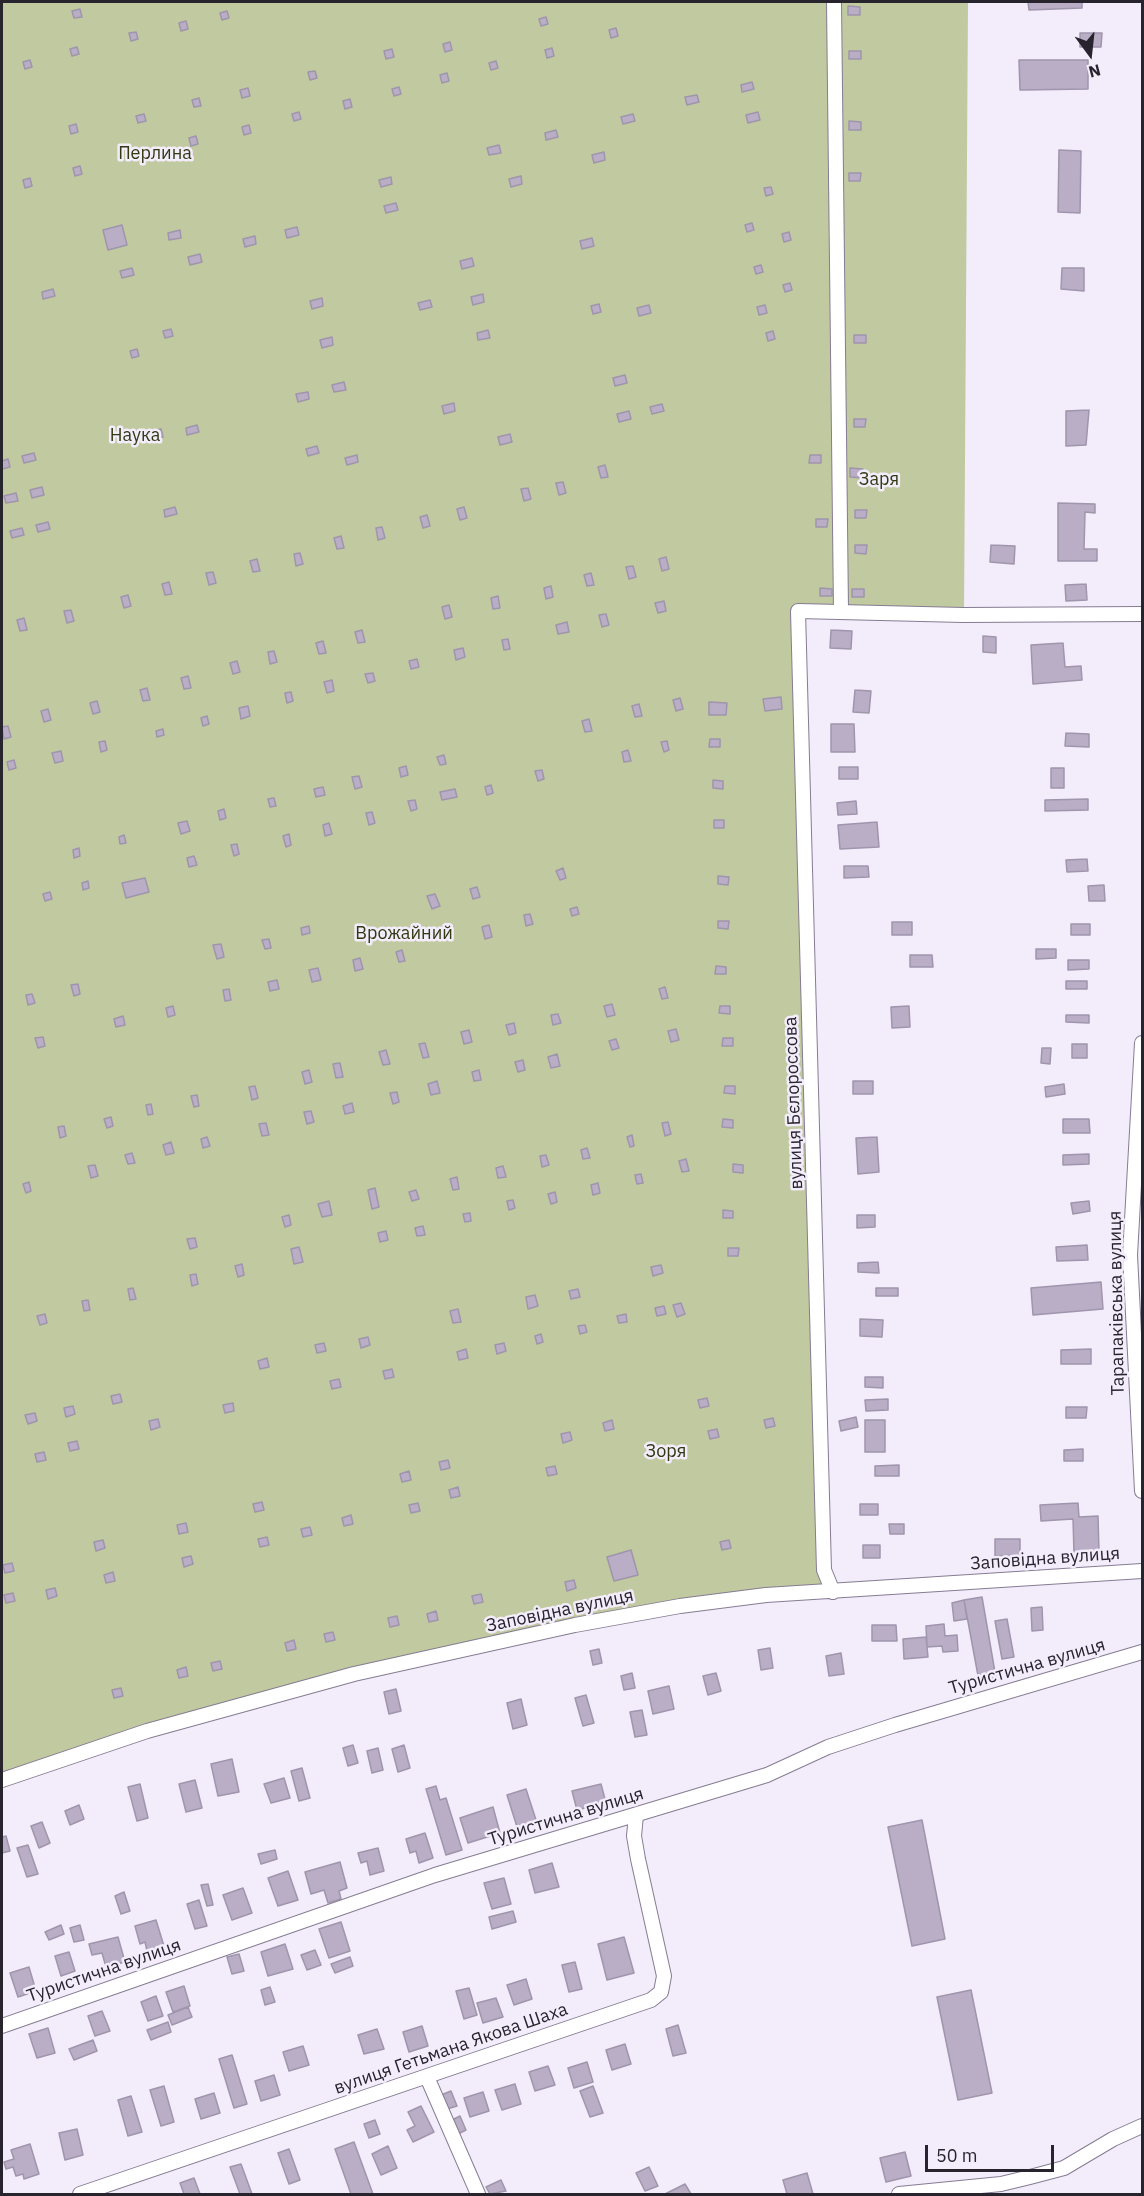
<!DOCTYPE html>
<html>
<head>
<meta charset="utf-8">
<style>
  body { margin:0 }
  #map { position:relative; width:1144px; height:2196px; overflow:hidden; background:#f3ecfb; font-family:"IBM Plex Sans",sans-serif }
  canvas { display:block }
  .frame { position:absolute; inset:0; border:3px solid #28242d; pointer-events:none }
  .north { position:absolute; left:1060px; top:24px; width:60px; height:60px; -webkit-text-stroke:4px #f3ecfb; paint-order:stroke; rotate:165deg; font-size:16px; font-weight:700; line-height:24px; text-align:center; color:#28242d }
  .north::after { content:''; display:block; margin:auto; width:21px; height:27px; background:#28242d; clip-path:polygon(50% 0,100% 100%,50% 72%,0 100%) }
  .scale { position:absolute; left:925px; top:2145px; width:129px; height:27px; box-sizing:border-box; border:3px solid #28242d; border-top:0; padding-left:8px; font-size:18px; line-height:21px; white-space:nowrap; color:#28242d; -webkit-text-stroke:4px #f3ecfb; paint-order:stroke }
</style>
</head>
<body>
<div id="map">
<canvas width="1144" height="2196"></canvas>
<div class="frame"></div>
<div class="north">N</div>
<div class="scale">50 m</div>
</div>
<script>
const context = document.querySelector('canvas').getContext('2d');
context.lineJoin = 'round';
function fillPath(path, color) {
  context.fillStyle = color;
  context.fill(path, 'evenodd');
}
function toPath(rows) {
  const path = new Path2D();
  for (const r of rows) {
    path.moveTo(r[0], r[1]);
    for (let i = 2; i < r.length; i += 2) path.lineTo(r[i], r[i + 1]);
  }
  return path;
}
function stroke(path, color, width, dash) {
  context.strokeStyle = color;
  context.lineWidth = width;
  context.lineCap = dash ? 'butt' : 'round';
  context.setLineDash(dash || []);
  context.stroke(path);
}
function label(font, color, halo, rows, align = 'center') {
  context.font = font + ' "IBM Plex Sans",sans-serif';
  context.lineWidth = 5;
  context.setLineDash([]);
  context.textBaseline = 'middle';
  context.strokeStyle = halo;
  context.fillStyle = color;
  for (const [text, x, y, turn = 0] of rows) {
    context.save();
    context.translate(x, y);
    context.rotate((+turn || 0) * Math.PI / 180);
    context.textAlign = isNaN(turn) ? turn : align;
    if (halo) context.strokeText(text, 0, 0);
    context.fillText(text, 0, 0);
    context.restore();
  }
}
const green = toPath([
  [2,2,968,2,964,611,798,607,824,1570,833,1592,766,1595,354,1674,2,1780]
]);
const building = toPath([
  [1028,2,1082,2,1082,8,1029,10,1028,2],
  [848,6,860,7,860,15,848,15,848,6],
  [80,9,82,17,74,18,72,11,80,9],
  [227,11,229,18,222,20,220,13,227,11],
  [546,17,548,24,541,26,539,19,546,17],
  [186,21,188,29,181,31,179,23,186,21],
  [616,28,618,36,611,38,609,30,616,28],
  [136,32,138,39,131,41,129,33,136,32],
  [1080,33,1102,33,1101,47,1080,47,1080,33],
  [450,42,452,50,445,52,443,44,450,42],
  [77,47,79,54,72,56,70,49,77,47],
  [552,48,554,56,547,58,545,50,552,48],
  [392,49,394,57,386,59,384,51,392,49],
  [849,51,861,51,861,59,849,59,849,51],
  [30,60,32,67,25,69,23,62,30,60],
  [1019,60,1088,60,1088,89,1020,90,1019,60],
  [496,61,498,68,491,70,489,63,496,61],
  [315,71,317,78,310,80,308,72,315,71],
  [447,73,449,81,442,83,440,75,447,73],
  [752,82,754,89,742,92,741,85,752,82],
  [399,87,401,94,394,96,392,89,399,87],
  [248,88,250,96,242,98,240,90,248,88],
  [697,95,699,102,687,105,685,97,697,95],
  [199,98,201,106,194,107,192,100,199,98],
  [350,99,352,107,345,109,343,101,350,99],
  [299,112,301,119,294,121,292,114,299,112],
  [758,112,760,120,748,123,746,115,758,112],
  [144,114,146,121,138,123,136,116,144,114],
  [633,114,635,121,623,124,621,117,633,114],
  [849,121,861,122,861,130,849,130,849,121],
  [76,124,78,132,71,134,69,126,76,124],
  [249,125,251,133,244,135,242,127,249,125],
  [556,130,558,137,546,140,545,133,556,130],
  [196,136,198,144,191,146,189,138,196,136],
  [499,145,501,153,489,155,487,148,499,145],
  [1059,150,1081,151,1080,213,1058,212,1059,150],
  [604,152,605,160,594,163,592,155,604,152],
  [80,166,82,174,75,176,73,168,80,166],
  [849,173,861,173,860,181,849,181,849,173],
  [521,176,522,184,511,187,509,179,521,176],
  [391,177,392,184,381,187,379,180,391,177],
  [30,178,32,186,25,188,23,180,30,178],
  [771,187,773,194,766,196,764,188,771,187],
  [396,203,398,210,386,213,384,206,396,203],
  [752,223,754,230,747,232,745,225,752,223],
  [122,225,127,245,108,250,103,230,122,225],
  [297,227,299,235,287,238,285,230,297,227],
  [180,230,181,238,169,240,168,233,180,230],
  [789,232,791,240,784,242,782,234,789,232],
  [255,236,256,244,245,247,243,239,255,236],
  [592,238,594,246,582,249,580,241,592,238],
  [200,254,202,262,190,265,188,257,200,254],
  [472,258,474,266,462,269,460,261,472,258],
  [761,265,763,272,756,274,754,267,761,265],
  [132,268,134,275,122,278,120,271,132,268],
  [1062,268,1084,268,1084,291,1061,289,1062,268],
  [790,283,792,290,785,292,783,285,790,283],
  [53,289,55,296,43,299,42,292,53,289],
  [483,294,484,302,473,305,471,297,483,294],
  [322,298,323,306,312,309,310,301,322,298],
  [430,300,432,307,420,310,418,303,430,300],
  [599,304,601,312,593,314,591,306,599,304],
  [649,305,651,313,639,316,637,308,649,305],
  [765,305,767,313,759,315,757,307,765,305],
  [171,329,173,336,165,338,163,331,171,329],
  [488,330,490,338,478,340,477,333,488,330],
  [773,331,775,339,768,341,766,333,773,331],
  [854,335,866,335,866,343,854,343,854,335],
  [332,337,333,345,322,348,320,340,332,337],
  [137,349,139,356,132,358,130,351,137,349],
  [625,375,627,383,615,386,613,378,625,375],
  [344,382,346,390,334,392,332,385,344,382],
  [308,392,309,399,298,402,296,394,308,392],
  [454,403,455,411,444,414,442,406,454,403],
  [662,404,664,411,652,414,650,407,662,404],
  [1089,410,1086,445,1066,446,1066,411,1089,410],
  [629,411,631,419,619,422,617,414,629,411],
  [854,419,866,419,865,427,854,427,854,419],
  [197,425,199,432,187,435,186,428,197,425],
  [161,429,163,437,151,439,149,432,161,429],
  [510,434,512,442,500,445,498,437,510,434],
  [317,446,319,453,308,456,306,449,317,446],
  [34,453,36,460,24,463,22,456,34,453],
  [357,455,358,462,347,465,345,458,357,455],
  [810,455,821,455,821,463,809,463,810,455],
  [8,459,10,467,2,469,2,461,8,459],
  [605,465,608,477,601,478,598,467,605,465],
  [850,468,863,469,863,478,850,477,850,468],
  [563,482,566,493,559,495,556,483,563,482],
  [42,487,44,495,32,498,30,490,42,487],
  [528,488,531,499,524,501,521,489,528,488],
  [16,493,18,501,6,503,4,496,16,493],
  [1058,503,1095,504,1095,513,1085,512,1084,549,1097,549,1097,561,1058,561,1058,503],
  [175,507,177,514,165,517,164,510,175,507],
  [464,507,467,518,460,520,457,509,464,507],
  [855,510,867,510,866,518,855,518,855,510],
  [427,515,430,526,423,528,420,517,427,515],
  [816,519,828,519,827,527,816,527,816,519],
  [48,522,50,529,38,532,36,525,48,522],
  [382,527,385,538,378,540,376,528,382,527],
  [22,528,24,535,12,538,10,531,22,528],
  [341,536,344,548,337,549,334,538,341,536],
  [855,545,867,545,866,554,855,553,855,545],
  [991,545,1015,546,1014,564,990,562,991,545],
  [300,553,303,564,296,566,294,554,300,553],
  [666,557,669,569,662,571,659,559,666,557],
  [257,559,260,571,253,572,250,561,257,559],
  [633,566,636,577,629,579,626,567,633,566],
  [213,572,216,583,209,585,206,573,213,572],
  [591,573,594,585,587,586,584,575,591,573],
  [169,582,172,594,165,595,162,584,169,582],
  [1086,584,1087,600,1066,601,1065,585,1086,584],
  [551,586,553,597,546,599,544,588,551,586],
  [820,588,832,589,832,596,820,596,820,588],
  [852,589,864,589,864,597,852,597,852,589],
  [128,595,131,606,124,608,121,597,128,595],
  [498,596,500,608,493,609,491,598,498,596],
  [664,601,666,611,658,613,655,603,664,601],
  [449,605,452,617,445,619,442,607,449,605],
  [71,610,74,621,67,623,64,611,71,610],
  [606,614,609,625,602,627,599,615,606,614],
  [24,618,27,630,20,631,17,620,24,618],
  [567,622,569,632,558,634,556,625,567,622],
  [362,630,365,642,358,643,355,632,362,630],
  [831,630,852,631,851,649,830,648,831,630],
  [983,636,996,637,996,653,983,652,983,636],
  [508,639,510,649,504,650,502,640,508,639],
  [323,641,326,653,319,654,316,643,323,641],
  [1063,643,1065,667,1081,666,1082,680,1033,684,1031,645,1063,643],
  [463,648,465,657,456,660,454,650,463,648],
  [274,651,277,662,270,664,268,652,274,651],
  [417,659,419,667,411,669,409,661,417,659],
  [237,661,240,672,233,674,230,663,237,661],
  [373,673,375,681,368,683,365,674,373,673],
  [188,676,191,688,184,689,181,678,188,676],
  [332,680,334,691,327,693,324,682,332,680],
  [147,688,150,700,143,701,140,690,147,688],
  [855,690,871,691,869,713,853,712,855,690],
  [291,692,293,701,287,703,285,693,291,692],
  [781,697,782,709,765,711,763,699,781,697],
  [680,698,683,709,676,711,673,700,680,698],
  [97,701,100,712,93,714,90,703,97,701],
  [709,702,727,703,726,715,709,715,709,702],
  [639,704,642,716,635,717,632,706,639,704],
  [248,706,250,716,241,719,239,708,248,706],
  [48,709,51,720,44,722,41,711,48,709],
  [207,716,209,724,203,726,201,718,207,716],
  [589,719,592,731,585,732,582,721,589,719],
  [831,724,854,724,855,752,831,752,831,724],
  [8,726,11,737,4,739,2,727,8,726],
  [163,729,164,735,157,737,156,731,163,729],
  [1066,733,1089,734,1089,747,1065,746,1066,733],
  [710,739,720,739,720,747,709,747,710,739],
  [105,741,107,750,101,752,99,742,105,741],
  [667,741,669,750,664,752,661,742,667,741],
  [628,750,631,761,624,762,622,752,628,750],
  [61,751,63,761,55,763,52,753,61,751],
  [444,755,446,764,440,765,437,757,444,755],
  [14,760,16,768,9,770,7,762,14,760],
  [406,766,408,775,401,777,399,768,406,766],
  [839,767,858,767,858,779,839,779,839,767],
  [1051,768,1064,768,1064,788,1051,788,1051,768],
  [542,770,544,779,538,781,535,771,542,770],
  [359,776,362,787,355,789,352,777,359,776],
  [713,780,723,781,723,789,713,788,713,780],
  [491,785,493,793,487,795,485,787,491,785],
  [323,787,325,795,316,797,314,789,323,787],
  [455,789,457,797,442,800,440,792,455,789],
  [274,798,276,806,270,807,268,799,274,798],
  [1088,799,1088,810,1045,811,1045,800,1088,799],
  [415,800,417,809,411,811,408,801,415,800],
  [856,801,857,814,838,815,837,803,856,801],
  [224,809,226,818,220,820,218,811,224,809],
  [372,812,375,823,369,825,366,813,372,812],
  [714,820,724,820,724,828,714,828,714,820],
  [187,821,190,831,181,834,178,823,187,821],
  [877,822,879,847,840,849,838,825,877,822],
  [329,823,332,834,325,836,323,825,329,823],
  [289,834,291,845,286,847,283,836,289,834],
  [124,835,126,843,120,844,119,837,124,835],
  [237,844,239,854,234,856,231,845,237,844],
  [79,848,80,856,74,858,73,850,79,848],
  [194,856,197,865,189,867,187,858,194,856],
  [1087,859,1088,871,1067,872,1066,860,1087,859],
  [844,866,868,866,869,877,844,878,844,866],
  [563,868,566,878,560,880,556,871,563,868],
  [718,876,729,877,728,885,718,884,718,876],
  [145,878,149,892,126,898,122,883,145,878],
  [88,881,89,888,83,890,82,883,88,881],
  [1104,885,1105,901,1089,901,1088,886,1104,885],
  [477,887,480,897,473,899,470,889,477,887],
  [50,892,52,899,45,901,43,894,50,892],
  [435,894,440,906,432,909,427,896,435,894],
  [577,907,579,914,572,916,570,909,577,907],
  [530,914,533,924,526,926,524,915,530,914],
  [718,921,729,921,728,929,718,928,718,921],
  [892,922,912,922,912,935,892,935,892,922],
  [1071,924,1090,924,1090,935,1071,935,1071,924],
  [489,925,492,937,485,939,482,927,489,925],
  [309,926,310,933,302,935,301,928,309,926],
  [269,939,271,948,265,949,262,940,269,939],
  [221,944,224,957,217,959,213,945,221,944],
  [1036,949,1056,949,1056,958,1036,959,1036,949],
  [402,950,405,961,399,962,396,952,402,950],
  [910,955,932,955,933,967,910,967,910,955],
  [360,958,363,969,355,971,353,960,360,958],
  [1068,960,1089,960,1089,969,1068,970,1068,960],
  [716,966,726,967,726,974,715,974,716,966],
  [318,968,321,980,312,982,309,970,318,968],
  [277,980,279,989,270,991,268,982,277,980],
  [1066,981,1087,981,1087,989,1066,989,1066,981],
  [78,984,80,994,74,996,71,985,78,984],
  [665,987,668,998,662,999,659,989,665,987],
  [229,989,231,1000,225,1001,223,990,229,989],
  [32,994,35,1003,28,1005,26,995,32,994],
  [612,1004,615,1015,607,1017,604,1006,612,1004],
  [173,1006,175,1015,168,1017,166,1008,173,1006],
  [720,1006,730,1006,730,1014,719,1013,720,1006],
  [909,1006,910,1027,892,1028,891,1007,909,1006],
  [558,1014,561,1023,553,1025,551,1015,558,1014],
  [1066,1015,1089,1015,1089,1023,1066,1022,1066,1015],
  [123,1016,125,1025,116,1027,114,1019,123,1016],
  [514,1023,516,1033,509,1035,506,1025,514,1023],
  [676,1029,679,1040,671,1042,668,1031,676,1029],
  [469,1030,472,1042,464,1044,461,1032,469,1030],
  [43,1037,45,1046,38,1048,35,1038,43,1037],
  [723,1038,733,1038,733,1046,722,1046,723,1038],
  [616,1039,619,1048,612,1050,609,1041,616,1039],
  [425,1043,429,1057,423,1058,419,1044,425,1043],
  [1072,1044,1087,1044,1087,1058,1072,1058,1072,1044],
  [1042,1048,1051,1048,1050,1064,1041,1063,1042,1048],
  [386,1050,390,1064,383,1065,379,1052,386,1050],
  [557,1054,560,1066,551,1068,548,1057,557,1054],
  [523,1060,525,1070,518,1072,515,1062,523,1060],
  [340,1063,343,1077,336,1078,333,1064,340,1063],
  [309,1070,312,1082,305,1084,302,1072,309,1070],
  [479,1070,481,1080,474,1081,472,1072,479,1070],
  [437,1081,440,1093,431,1095,428,1084,437,1081],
  [853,1081,873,1081,873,1094,853,1094,853,1081],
  [1064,1084,1065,1094,1046,1097,1045,1087,1064,1084],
  [255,1086,258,1098,252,1100,249,1087,255,1086],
  [725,1086,735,1086,735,1094,724,1093,725,1086],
  [397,1092,399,1102,393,1104,390,1093,397,1092],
  [197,1095,199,1106,194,1107,191,1096,197,1095],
  [352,1103,354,1112,345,1114,343,1106,352,1103],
  [151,1104,153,1114,148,1115,146,1105,151,1104],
  [311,1111,314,1122,307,1124,304,1112,311,1111],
  [111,1117,113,1126,107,1128,104,1119,111,1117],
  [723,1119,733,1120,733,1128,722,1127,723,1119],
  [1063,1119,1089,1119,1090,1133,1063,1133,1063,1119],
  [668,1122,671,1134,665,1136,662,1123,668,1122],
  [266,1123,269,1135,262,1136,259,1124,266,1123],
  [64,1126,66,1136,60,1138,58,1127,64,1126],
  [632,1135,634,1146,630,1147,627,1137,632,1135],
  [207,1137,210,1146,203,1148,201,1139,207,1137],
  [877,1137,879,1172,858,1174,856,1138,877,1137],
  [171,1142,174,1153,166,1155,163,1145,171,1142],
  [587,1148,590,1158,583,1159,581,1150,587,1148],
  [132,1153,135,1163,128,1164,125,1155,132,1153],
  [1089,1154,1089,1164,1063,1165,1063,1155,1089,1154],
  [546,1155,549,1165,542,1167,540,1156,546,1155],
  [686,1159,689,1171,682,1172,679,1161,686,1159],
  [733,1164,743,1165,743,1173,733,1172,733,1164],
  [95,1165,98,1176,91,1178,88,1166,95,1165],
  [503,1166,506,1177,498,1178,496,1168,503,1166],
  [641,1174,643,1183,637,1184,635,1175,641,1174],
  [457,1177,459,1189,453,1190,450,1179,457,1177],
  [29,1182,31,1191,26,1193,23,1184,29,1182],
  [598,1183,600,1193,593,1195,591,1185,598,1183],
  [375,1188,379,1207,372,1209,368,1190,375,1188],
  [416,1190,419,1199,412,1201,409,1192,416,1190],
  [555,1192,557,1202,551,1204,548,1194,555,1192],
  [513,1200,515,1208,509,1210,507,1201,513,1200],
  [329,1201,332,1215,322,1217,318,1204,329,1201],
  [1089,1201,1090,1211,1073,1214,1071,1203,1089,1201],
  [723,1210,733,1211,733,1218,723,1218,723,1210],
  [470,1213,471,1221,465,1222,463,1214,470,1213],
  [289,1215,291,1225,285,1227,282,1217,289,1215],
  [857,1215,875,1215,875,1227,857,1228,857,1215],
  [423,1226,425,1235,417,1236,415,1228,423,1226],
  [386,1231,388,1240,380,1242,378,1233,386,1231],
  [195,1238,197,1247,190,1249,187,1239,195,1238],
  [1087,1245,1088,1260,1057,1261,1056,1247,1087,1245],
  [299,1247,303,1262,294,1264,291,1249,299,1247],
  [728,1248,739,1248,738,1256,728,1256,728,1248],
  [878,1262,879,1273,858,1272,858,1263,878,1262],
  [242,1264,244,1275,238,1277,235,1266,242,1264],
  [661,1265,663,1273,653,1276,651,1267,661,1265],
  [196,1274,198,1284,192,1286,190,1275,196,1274],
  [1101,1282,1103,1309,1033,1315,1031,1288,1101,1282],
  [133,1288,136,1299,130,1300,128,1289,133,1288],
  [876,1288,898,1288,898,1296,876,1296,876,1288],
  [578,1289,580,1297,571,1299,569,1291,578,1289],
  [535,1295,538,1306,528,1309,526,1297,535,1295],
  [88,1300,90,1310,84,1311,82,1301,88,1300],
  [681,1303,685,1314,677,1317,673,1305,681,1303],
  [664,1306,666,1314,657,1316,655,1308,664,1306],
  [458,1309,461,1322,453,1323,450,1311,458,1309],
  [45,1314,47,1323,40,1325,37,1316,45,1314],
  [626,1314,627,1322,619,1323,617,1316,626,1314],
  [860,1319,883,1320,882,1337,860,1336,860,1319],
  [585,1325,587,1332,580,1334,578,1326,585,1325],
  [541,1334,543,1342,537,1344,535,1336,541,1334],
  [368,1337,370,1345,361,1348,359,1339,368,1337],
  [324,1343,326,1351,317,1353,315,1345,324,1343],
  [504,1343,506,1351,497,1354,495,1345,504,1343],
  [466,1349,468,1358,459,1360,457,1352,466,1349],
  [1091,1349,1091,1364,1061,1364,1061,1350,1091,1349],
  [267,1358,269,1367,260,1369,258,1361,267,1358],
  [392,1369,394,1377,385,1379,383,1371,392,1369],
  [865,1377,883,1377,883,1388,865,1387,865,1377],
  [339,1379,341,1387,332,1389,330,1381,339,1379],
  [120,1394,122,1402,113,1404,111,1396,120,1394],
  [707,1398,709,1406,700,1408,698,1400,707,1398],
  [888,1399,888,1410,866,1411,865,1400,888,1399],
  [233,1403,234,1411,225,1413,223,1405,233,1403],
  [73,1406,75,1414,66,1417,64,1408,73,1406],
  [1066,1407,1087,1407,1086,1418,1066,1418,1066,1407],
  [35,1413,37,1421,28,1424,25,1415,35,1413],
  [856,1417,858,1427,841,1431,839,1421,856,1417],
  [773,1418,775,1426,766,1428,764,1420,773,1418],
  [158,1419,160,1427,151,1430,149,1421,158,1419],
  [612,1420,614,1429,605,1431,603,1423,612,1420],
  [865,1420,885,1420,885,1452,865,1452,865,1420],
  [717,1429,719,1437,710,1439,708,1431,717,1429],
  [570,1432,572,1440,563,1443,561,1434,570,1432],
  [77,1441,79,1449,70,1451,68,1443,77,1441],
  [1083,1449,1083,1461,1064,1461,1064,1450,1083,1449],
  [44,1452,46,1460,37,1462,35,1454,44,1452],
  [448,1460,450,1468,441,1470,439,1462,448,1460],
  [899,1465,899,1476,875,1476,875,1466,899,1465],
  [555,1466,557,1474,548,1476,546,1468,555,1466],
  [409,1471,411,1480,402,1482,400,1474,409,1471],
  [458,1487,460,1496,451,1498,449,1490,458,1487],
  [262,1502,264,1510,255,1512,253,1504,262,1502],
  [418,1503,420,1511,411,1513,409,1505,418,1503],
  [1078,1503,1079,1517,1098,1516,1099,1552,1074,1554,1073,1519,1041,1521,1040,1505,1078,1503],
  [860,1504,878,1504,878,1515,860,1515,860,1504],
  [351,1515,353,1524,344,1526,342,1518,351,1515],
  [186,1523,188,1532,179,1534,177,1525,186,1523],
  [889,1524,904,1524,904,1534,890,1534,889,1524],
  [310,1527,312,1535,303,1537,301,1529,310,1527],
  [267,1537,269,1545,260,1547,258,1539,267,1537],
  [995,1539,1020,1539,1020,1555,995,1556,995,1539],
  [103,1540,105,1548,96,1551,94,1542,103,1540],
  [729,1540,731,1548,722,1550,720,1542,729,1540],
  [863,1545,880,1545,880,1558,863,1558,863,1545],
  [631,1550,638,1575,614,1581,607,1557,631,1550],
  [191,1556,193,1564,184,1567,182,1558,191,1556],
  [12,1563,14,1571,5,1573,3,1565,12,1563],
  [113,1572,115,1581,106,1583,104,1575,113,1572],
  [574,1580,576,1588,567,1591,565,1582,574,1580],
  [55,1588,57,1596,48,1599,46,1590,55,1588],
  [13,1593,15,1601,6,1603,4,1595,13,1593],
  [481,1594,483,1602,474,1604,472,1596,481,1594],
  [982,1597,996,1678,979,1681,964,1600,982,1597],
  [964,1600,967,1619,954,1621,952,1603,964,1600],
  [1042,1607,1043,1630,1032,1631,1031,1608,1042,1607],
  [436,1611,438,1620,429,1622,427,1614,436,1611],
  [397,1616,399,1625,390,1627,388,1618,397,1616],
  [1007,1619,1014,1657,1002,1659,995,1621,1007,1619],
  [944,1624,945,1636,957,1635,958,1651,943,1652,942,1646,927,1647,926,1626,944,1624],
  [872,1625,896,1625,897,1641,872,1641,872,1625],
  [333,1632,335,1640,326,1642,324,1634,333,1632],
  [926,1637,928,1657,904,1659,903,1639,926,1637],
  [294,1640,296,1649,287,1651,285,1643,294,1640],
  [770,1648,773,1668,761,1670,758,1650,770,1648],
  [599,1649,602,1663,593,1665,590,1651,599,1649],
  [841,1653,844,1674,829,1676,826,1656,841,1653],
  [220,1661,222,1669,213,1671,211,1663,220,1661],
  [186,1667,188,1676,179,1678,177,1670,186,1667],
  [632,1673,635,1688,624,1690,621,1676,632,1673],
  [716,1673,721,1691,708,1695,703,1676,716,1673],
  [669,1686,674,1709,653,1714,648,1691,669,1686],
  [121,1688,123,1696,114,1698,112,1690,121,1688],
  [396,1689,401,1711,389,1714,384,1692,396,1689],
  [586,1695,594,1723,583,1726,575,1698,586,1695],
  [521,1699,527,1725,513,1729,507,1703,521,1699],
  [642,1710,647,1735,635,1737,630,1712,642,1710],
  [353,1745,358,1763,348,1766,343,1748,353,1745],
  [404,1745,410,1768,398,1772,392,1749,404,1745],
  [378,1748,383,1770,372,1773,367,1751,378,1748],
  [232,1759,239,1792,218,1796,211,1764,232,1759],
  [302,1768,310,1798,299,1801,291,1771,302,1768],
  [284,1778,290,1798,271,1803,264,1784,284,1778],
  [195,1780,202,1808,186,1812,179,1784,195,1780],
  [140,1784,148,1818,137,1821,128,1787,140,1784],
  [601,1784,606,1803,577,1810,572,1791,601,1784],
  [436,1786,440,1800,446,1798,462,1850,446,1855,426,1789,436,1786],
  [526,1789,537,1823,518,1830,507,1795,526,1789],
  [79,1805,84,1819,70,1825,65,1811,79,1805],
  [493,1807,500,1833,468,1843,460,1818,493,1807],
  [922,1820,945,1939,912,1946,888,1827,922,1820],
  [42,1822,50,1843,39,1848,31,1826,42,1822],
  [425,1833,433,1858,419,1863,416,1851,410,1853,406,1839,425,1833],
  [6,1836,10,1851,2,1853,2,1837,6,1836],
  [28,1845,38,1874,27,1877,17,1848,28,1845],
  [378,1848,384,1871,370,1875,367,1861,361,1863,358,1853,378,1848],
  [275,1850,277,1859,261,1864,258,1854,275,1850],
  [340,1862,347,1888,339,1891,341,1899,328,1903,324,1890,311,1894,305,1872,340,1862],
  [552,1863,559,1887,535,1893,529,1870,552,1863],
  [288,1871,298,1900,278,1906,268,1878,288,1871],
  [504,1878,511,1904,492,1909,484,1883,504,1878],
  [208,1884,213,1905,207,1906,201,1885,208,1884],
  [243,1888,252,1913,232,1920,223,1895,243,1888],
  [124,1892,130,1911,121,1914,115,1896,124,1892],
  [199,1900,207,1926,195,1929,187,1904,199,1900],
  [513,1911,516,1922,492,1929,489,1917,513,1911],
  [156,1920,164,1946,147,1951,145,1942,140,1944,135,1926,156,1920],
  [341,1922,350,1951,329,1958,319,1929,341,1922],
  [61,1925,64,1934,49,1940,45,1932,61,1925],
  [80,1925,84,1940,74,1942,70,1928,80,1925],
  [118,1937,125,1962,106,1967,102,1953,92,1955,89,1944,118,1937],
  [624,1937,634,1973,607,1980,598,1944,624,1937],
  [285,1944,293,1969,268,1976,261,1952,285,1944],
  [315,1950,321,1965,307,1970,301,1955,315,1950],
  [69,1952,75,1971,61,1976,55,1956,69,1952],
  [239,1954,244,1971,232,1974,227,1957,239,1954],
  [350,1957,353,1966,335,1973,331,1964,350,1957],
  [575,1962,582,1989,569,1992,562,1965,575,1962],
  [29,1967,36,1991,18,1997,10,1973,29,1967],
  [526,1979,532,1999,514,2005,507,1985,526,1979],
  [184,1986,190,2006,173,2012,166,1992,184,1986],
  [270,1987,275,2002,265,2005,261,1990,270,1987],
  [469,1988,477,2015,464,2019,456,1991,469,1988],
  [971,1990,992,2093,958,2100,937,1997,971,1990],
  [156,1996,163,2016,148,2021,141,2002,156,1996],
  [496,1998,503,2017,483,2023,477,2003,496,1998],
  [188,2007,192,2017,172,2025,168,2015,188,2007],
  [102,2011,110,2031,95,2036,88,2016,102,2011],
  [168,2022,171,2032,151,2040,147,2030,168,2022],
  [678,2025,686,2053,673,2056,666,2029,678,2025],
  [422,2026,428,2046,409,2052,403,2032,422,2026],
  [48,2028,55,2053,37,2058,29,2034,48,2028],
  [377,2029,384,2049,364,2054,358,2035,377,2029],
  [93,2040,97,2051,74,2060,69,2049,93,2040],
  [625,2044,631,2064,612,2070,606,2050,625,2044],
  [303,2046,309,2065,289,2071,283,2052,303,2046],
  [232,2055,247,2104,234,2108,219,2059,232,2055],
  [587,2062,593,2082,574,2088,568,2068,587,2062],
  [548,2066,555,2085,535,2091,529,2072,548,2066],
  [274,2075,280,2095,261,2101,255,2081,274,2075],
  [515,2084,521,2104,502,2110,495,2090,515,2084],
  [164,2086,174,2122,161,2126,150,2090,164,2086],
  [593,2086,603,2113,590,2117,580,2091,593,2086],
  [451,2091,457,2106,447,2109,441,2095,451,2091],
  [483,2092,489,2111,470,2117,464,2098,483,2092],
  [214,2093,220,2113,201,2119,195,2099,214,2093],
  [131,2096,142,2132,128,2136,118,2100,131,2096],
  [421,2106,434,2132,413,2142,407,2130,415,2126,408,2112,421,2106],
  [460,2116,466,2130,458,2134,452,2120,460,2116],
  [375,2120,380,2134,369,2138,364,2124,375,2120],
  [77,2129,83,2155,65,2160,59,2133,77,2129],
  [354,2142,373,2194,351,2194,335,2149,354,2142],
  [30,2144,39,2174,24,2179,23,2174,16,2176,13,2167,6,2169,4,2162,14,2159,11,2150,30,2144],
  [388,2146,397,2168,381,2175,372,2154,388,2146],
  [289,2149,300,2180,289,2184,278,2153,289,2149],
  [905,2152,911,2176,886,2182,880,2158,905,2152],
  [241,2164,252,2194,240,2194,230,2167,241,2164],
  [649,2167,658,2186,645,2191,636,2173,649,2167],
  [807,2173,813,2194,787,2194,783,2180,807,2173],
  [194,2178,200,2194,184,2194,180,2183,194,2178],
  [501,2180,506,2191,490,2194,486,2187,501,2180],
  [685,2184,691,2194,665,2194,685,2184]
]);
const street = toPath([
  [834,2,841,611],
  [1142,1043,1130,1255,1142,1491],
  [833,1592,824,1570,798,611,963,615,1142,614],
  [2,1780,147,1731,354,1674,575,1625,680,1606,766,1595,1142,1571],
  [2,2026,435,1875,767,1775,828,1747,895,1725,1142,1652],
  [427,2077,478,2194],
  [80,2194,651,2000,661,1992,664,1976,638,1859,634,1836,636,1815],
  [899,2194,1001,2184,1030,2177,1064,2168,1113,2139,1142,2126]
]);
const parkNames = [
  ["Перлина",155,154],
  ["Наука",135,436],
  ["Заря",879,480],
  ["Врожайний",404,934],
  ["Зоря",666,1452]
];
const streetNames = [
  ["вулиця Бєлороссова",794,1103,-92],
  ["Тарапаківська вулиця",1117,1303,-91],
  ["Заповідна вулиця",1045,1559,-4],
  ["Заповідна вулиця",560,1611,-12],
  ["Туристична вулиця",1027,1667,-16],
  ["Туристична вулиця",566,1817,-17],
  ["Туристична вулиця",104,1971,-19],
  ["вулиця Гетьмана Якова Шаха",451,2049,-19]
];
fillPath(green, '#c0c99f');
fillPath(building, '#b9aec6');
stroke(building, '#9f95ac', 1.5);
stroke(street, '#867c93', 16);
stroke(street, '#fff', 14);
label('18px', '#323911', '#f3ecfb', parkNames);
label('18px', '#28242d', '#f3ecfb', streetNames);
</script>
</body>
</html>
